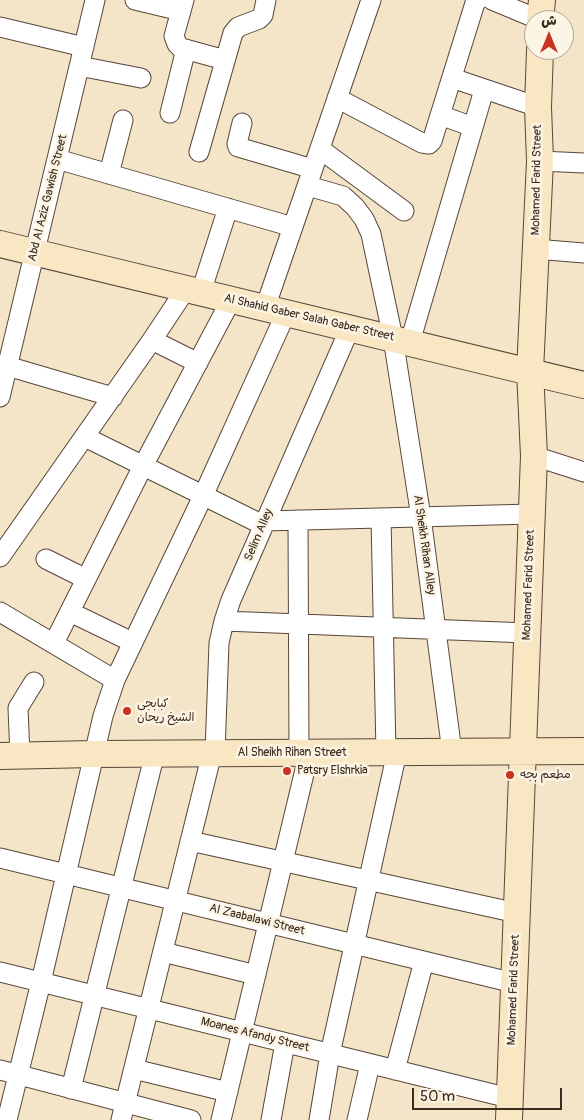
<!DOCTYPE html>
<html>
<head>
<meta charset="utf-8">
<style>
  body { margin:0 }
  #map { position:relative; width:584px; height:1120px; overflow:hidden; background:#f4e5c9; font-family:Pangolin,"Playpen Sans Arabic",sans-serif }
  canvas { display:block }
  .north { position:absolute; left:524px; top:10px; width:50px; height:50px; box-sizing:border-box; background:#fcf5e5; border:1px solid #afa495; border-radius:50%; rotate:0deg; font-size:14px; font-weight:700; line-height:20px; text-align:center; color:#3b2a1e }
  .north::after { content:''; display:block; margin:auto; width:18px; height:22px; background:#c8321e; clip-path:polygon(50% 0,100% 100%,50% 72%,0 100%) }
  .scale { position:absolute; left:412px; top:1088px; width:150px; height:22px; box-sizing:border-box; border:2px solid #3b2a1e; border-top:0; padding-left:6px; font-size:15px; line-height:18px; white-space:nowrap; color:#3b2a1e; -webkit-text-stroke:4px #fcf5e5; paint-order:stroke }
</style>
</head>
<body>
<div id="map">
<canvas width="584" height="1120"></canvas>
<div class="north">ش</div>
<div class="scale">50 m</div>
</div>
<script>
const context = document.querySelector('canvas').getContext('2d');
context.lineJoin = 'round';
function toPath(rows) {
  const path = new Path2D();
  for (const r of rows) {
    path.moveTo(r[0], r[1]);
    for (let i = 2; i < r.length; i += 2) path.lineTo(r[i], r[i + 1]);
  }
  return path;
}
function stroke(path, color, width, dash) {
  context.strokeStyle = color;
  context.lineWidth = width;
  context.lineCap = dash ? 'butt' : 'round';
  context.setLineDash(dash || []);
  context.stroke(path);
}
function label(font, color, halo, rows, align = 'center') {
  context.font = font + ' Pangolin,"Playpen Sans Arabic",sans-serif';
  context.lineWidth = 5;
  context.setLineDash([]);
  context.textBaseline = 'middle';
  context.strokeStyle = halo;
  context.fillStyle = color;
  for (const [text, x, y, turn = 0] of rows) {
    context.save();
    context.translate(x, y);
    context.rotate((+turn || 0) * Math.PI / 180);
    context.textAlign = isNaN(turn) ? turn : align;
    if (halo) context.strokeText(text, 0, 0);
    context.fillText(text, 0, 0);
    context.restore();
  }
}
const street = toPath([
  [135,0,181,11],
  [184,0,174,36,177,44,181,48,225,60],
  [492,0,540,20],
  [0,27,84,47],
  [79,66,141,78],
  [452,78,538,107],
  [337,98,422,143,429,144,432,141,475,3,478,0],
  [170,113,186,49],
  [440,115,473,127],
  [242,123,237,144,238,147,313,169],
  [320,149,404,211],
  [199,152,233,33,238,27,259,19,263,15,266,0],
  [57,159,293,227],
  [540,161,584,163],
  [109,174,123,120],
  [308,186,343,196,355,207,364,219,371,234,393,338,421,517,452,752],
  [535,249,584,253],
  [201,292,228,208],
  [265,308,371,0],
  [152,340,198,363],
  [410,342,484,90],
  [7,366,113,397],
  [0,397,95,0],
  [85,437,263,525],
  [534,456,584,472],
  [381,518,386,752],
  [298,520,299,753],
  [265,521,532,514],
  [0,557,152,340,186,289],
  [46,559,86,579],
  [0,612,115,680],
  [70,612,132,642],
  [224,621,527,633],
  [54,643,143,466,231,300],
  [215,753,219,643,224,621,231,600,350,328],
  [20,756,18,708,34,682],
  [190,841,517,913],
  [0,858,514,983],
  [163,952,256,975],
  [0,972,509,1098],
  [134,1069,228,1092],
  [0,1070,191,1120],
  [395,1070,424,961],
  [71,1089,155,753],
  [7,1120,41,982,103,716,115,680,203,496,286,313],
  [121,1120,212,753],
  [221,1120,309,753],
  [271,1120,285,1043],
  [319,1120,330,1054,397,752],
  [357,1120,370,1064]
]);
const secondary = toPath([
  [540,20,542,0],
  [0,244,584,385],
  [0,756,94,754,584,751],
  [509,1120,534,456,530,371,540,161,538,107,540,50]
]);
const markers = [
  [127,711,5,"#c8321e"],
  [287,771,5,"#c8321e"],
  [510,775,5,"#c8321e"]
];
const streetNames = [
  ["Mohamed Farid Street",537,180,-89],
  ["Abd Al Aziz Gawish Street",48,198,-76],
  ["Al Shahid Gaber Salah Gaber Street",309,318,13],
  ["Selim Alley",259,535,-67],
  ["Al Sheikh Rihan Alley",424,545,82],
  ["Mohamed Farid Street",529,585,-88],
  ["Al Sheikh Rihan Street",292,753],
  ["Al Zaabalawi Street",257,920,14],
  ["Mohamed Farid Street",514,990,-88],
  ["Moanes Afandy Street",255,1035,14]
];
const poiNames = [
  ["كبابجى",137,704],
  ["الشيخ ريحان",137,718],
  ["Patsry Elshrkia",297,771],
  ["مطعم بجه",520,775]
];
stroke(street, '#574638', 21);
stroke(secondary, '#574638', 28);
stroke(street, '#fff', 19);
stroke(secondary, '#f9e7c3', 26);
for (const [x, y, r, color] of markers) {
  const dot = new Path2D();
  dot.arc(x, y, r, 0, 2 * Math.PI);
  context.fillStyle = color;
  context.fill(dot);
  stroke(dot, '#fcf5e5', 2);
}
label('12px', '#3b2a1e', '#fcf5e5', streetNames);
label('12px', '#3b2a1e', '#fcf5e5', poiNames, 'left');
</script>
</body>
</html>
